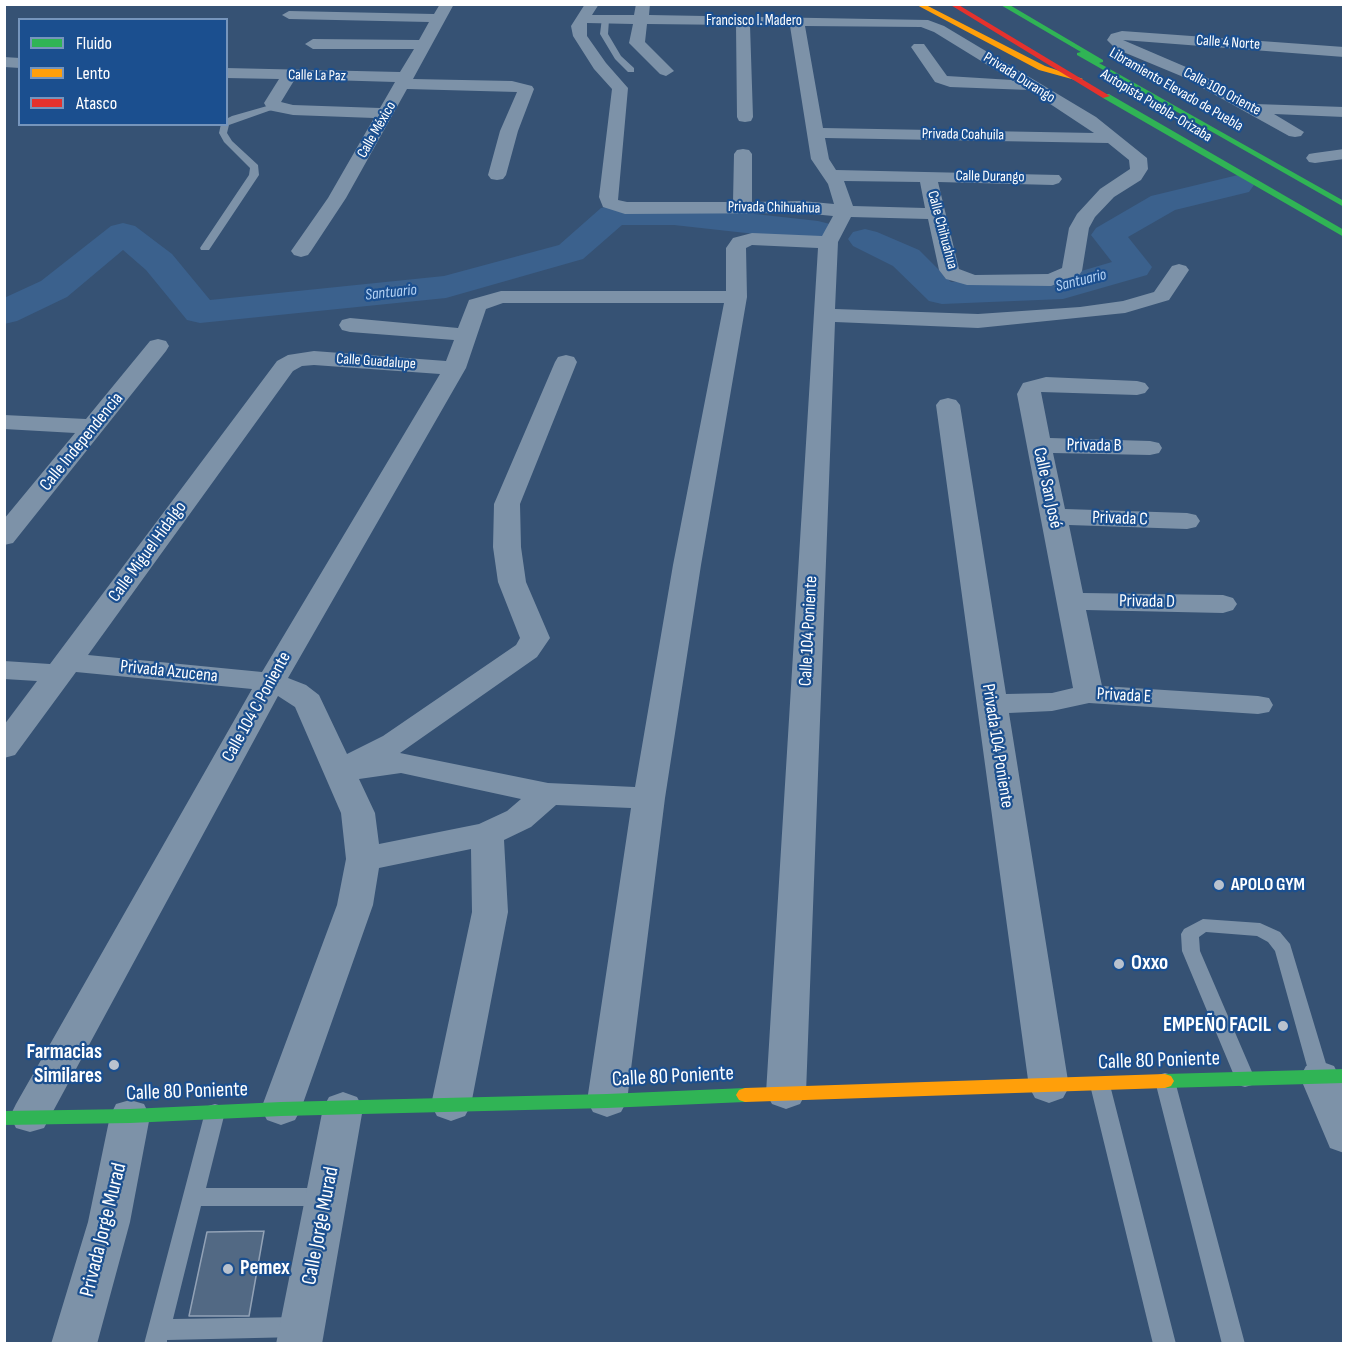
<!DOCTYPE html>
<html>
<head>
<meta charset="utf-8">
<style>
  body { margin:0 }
  #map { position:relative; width:1348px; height:1348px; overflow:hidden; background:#365274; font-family:"Sofia Sans Condensed",sans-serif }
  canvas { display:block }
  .frame { position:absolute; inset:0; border:6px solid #fff; pointer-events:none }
  .legend { position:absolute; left:18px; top:18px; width:210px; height:108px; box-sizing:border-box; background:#1b4f8f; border:2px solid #7695bc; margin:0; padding:8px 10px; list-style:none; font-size:18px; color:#fff }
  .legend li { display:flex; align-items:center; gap:12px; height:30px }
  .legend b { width:30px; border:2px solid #7695bc }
</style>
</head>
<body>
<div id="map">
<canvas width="1348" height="1348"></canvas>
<div class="frame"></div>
<ul class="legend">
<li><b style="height:8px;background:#30b455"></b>Fluido</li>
<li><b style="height:8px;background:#ff9f0a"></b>Lento</li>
<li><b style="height:8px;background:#e5322d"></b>Atasco</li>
</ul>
</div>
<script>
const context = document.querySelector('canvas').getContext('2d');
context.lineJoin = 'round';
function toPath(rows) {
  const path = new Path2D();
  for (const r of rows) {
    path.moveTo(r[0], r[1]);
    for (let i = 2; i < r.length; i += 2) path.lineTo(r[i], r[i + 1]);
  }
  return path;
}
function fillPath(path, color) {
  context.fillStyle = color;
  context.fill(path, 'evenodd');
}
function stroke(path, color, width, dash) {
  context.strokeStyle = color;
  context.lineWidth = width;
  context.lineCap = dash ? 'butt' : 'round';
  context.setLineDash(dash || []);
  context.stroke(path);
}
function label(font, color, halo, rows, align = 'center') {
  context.font = font + ' "Sofia Sans Condensed",sans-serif';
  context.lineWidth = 4.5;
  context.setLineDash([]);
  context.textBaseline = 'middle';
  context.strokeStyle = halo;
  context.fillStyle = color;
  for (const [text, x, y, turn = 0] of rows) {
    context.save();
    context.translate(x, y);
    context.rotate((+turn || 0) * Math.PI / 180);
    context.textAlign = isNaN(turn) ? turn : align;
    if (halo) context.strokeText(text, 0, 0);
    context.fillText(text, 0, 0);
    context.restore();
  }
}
const river = toPath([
  [1238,175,1249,178,1254,185,1249,192,1175,210,1128,237,1152,267,1147,275,1063,299,942,304,929,301,893,266,853,246,848,239,853,232,865,229,877,232,919,250,951,282,1061,277,1112,262,1091,235,1096,228,1151,196,1238,175],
  [613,205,674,205,818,221,830,224,835,231,830,238,818,241,674,225,622,225,583,259,446,298,200,323,187,320,146,270,123,250,67,297,17,321,4,324,4,298,41,281,111,226,123,223,135,226,172,254,210,300,444,276,559,245,601,208,613,205]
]);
const building = toPath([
  [264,1231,249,1316,189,1316,207,1232,264,1231]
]);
const lane = toPath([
  [602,18,609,20,608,34,621,56,634,68,634,72,628,72,615,59,600,34,602,18],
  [274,104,278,106,277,108,229,125,227,133,232,141,258,165,259,175,209,250,201,250,200,248,249,175,250,168,224,142,219,133,221,124,226,124,226,119,232,116,274,104],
  [1203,919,1260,923,1280,932,1290,944,1330,1077,1327,1083,1320,1085,1313,1083,1310,1077,1275,951,1268,942,1257,936,1206,932,1199,937,1200,951,1255,1079,1252,1085,1245,1087,1238,1085,1182,951,1181,934,1184,929,1203,919],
  [1165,1073,1172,1075,1175,1081,1245,1344,1222,1344,1155,1081,1158,1075,1165,1073],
  [1100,1077,1107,1079,1110,1085,1176,1344,1153,1344,1090,1085,1093,1079,1100,1077],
  [215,1104,222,1106,225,1112,206,1188,325,1188,332,1191,336,1197,332,1203,325,1206,201,1206,173,1319,299,1317,307,1320,310,1327,307,1334,299,1337,167,1340,167,1344,144,1344,205,1112,208,1106,215,1104]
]);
const street = toPath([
  [440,4,454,4,413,79,512,81,532,86,534,89,518,131,506,175,503,179,497,180,491,179,488,175,500,131,517,92,407,89,346,198,311,251,308,255,301,257,294,255,291,251,328,198,374,118,293,115,268,110,264,103,279,79,226,78,226,68,400,72,414,49,313,49,305,44,313,39,419,40,429,22,289,19,282,15,289,11,434,14,440,4],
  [295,79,395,82,380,108,293,105,281,102,295,79],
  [585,4,599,4,592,15,634,15,636,4,650,4,649,15,928,20,944,26,1096,117,1147,158,1148,169,1141,180,1114,197,1095,217,1089,228,1082,271,1079,275,1051,286,967,285,946,279,939,270,928,219,851,217,838,242,835,309,978,314,1080,307,1123,301,1154,292,1172,266,1179,264,1186,266,1189,270,1169,300,1125,313,978,328,835,322,806,1093,800,1104,786,1109,772,1104,766,1093,818,248,752,245,746,248,747,297,701,565,665,798,627,1101,621,1112,607,1117,593,1112,587,1101,631,808,556,805,531,827,504,840,508,912,471,1105,465,1116,451,1121,437,1116,431,1105,472,912,471,849,379,868,373,905,301,1109,295,1120,281,1125,267,1120,261,1109,337,905,346,859,341,813,295,707,278,696,44,1128,30,1132,16,1128,10,1116,16,1104,252,689,76,672,15,755,4,758,4,725,37,681,4,679,4,661,50,664,277,361,288,355,314,351,446,361,454,340,350,332,342,330,339,325,342,320,350,318,458,328,469,300,501,291,726,291,726,248,733,238,752,233,822,236,833,216,802,213,625,214,603,207,599,197,612,89,594,69,573,36,571,26,585,4],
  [587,23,633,24,629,43,660,74,666,76,674,71,645,42,647,24,736,25,737,117,739,121,745,122,751,121,753,117,750,25,790,26,811,159,828,184,834,204,802,201,752,202,752,154,749,150,743,149,737,150,734,154,733,202,627,202,618,200,628,88,606,63,587,36,587,23],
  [805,26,921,27,934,32,1012,80,947,76,924,44,914,44,911,47,935,82,950,87,1029,90,1094,133,823,128,805,26],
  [825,138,1108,143,1129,160,1130,169,1100,189,1077,214,1069,228,1062,268,1048,274,975,275,959,269,938,182,1053,185,1059,183,1062,179,1059,175,836,170,829,159,825,138],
  [844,181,920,182,925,208,853,206,844,181],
  [503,303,724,303,673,565,635,787,548,783,400,753,537,657,550,638,526,582,521,547,520,504,577,362,574,357,566,355,558,357,555,362,494,504,493,547,498,582,520,638,516,645,383,736,347,754,319,695,306,685,288,678,466,368,486,309,503,303],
  [314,365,440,374,262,672,88,655,293,371,302,366,314,365],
  [401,773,521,799,507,811,479,824,379,844,375,813,359,779,401,773],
  [1122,31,1344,47,1344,57,1123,40,1193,70,1255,104,1344,107,1344,117,1274,114,1304,132,1301,136,1295,137,1289,136,1181,76,1116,49,1107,40,1111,34,1122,31],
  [4,57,20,58,20,68,4,67,4,57],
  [1344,149,1344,159,1315,163,1309,162,1306,158,1309,154,1315,153,1344,149],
  [158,339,166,341,169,346,166,351,13,543,4,545,4,519,75,433,4,429,4,415,86,419,150,341,158,339],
  [1046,377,1137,381,1145,383,1149,388,1145,393,1137,395,1041,392,1050,438,1150,441,1159,443,1162,448,1159,453,1150,455,1053,453,1065,509,1187,513,1196,515,1200,521,1196,527,1187,529,1069,525,1083,593,1223,595,1233,598,1237,604,1233,610,1223,613,1086,610,1102,686,1258,696,1269,698,1273,705,1269,712,1258,714,1089,703,1052,711,1009,713,1069,1087,1063,1098,1049,1103,1035,1098,1029,1087,936,405,940,400,948,398,956,400,960,405,1006,694,1052,693,1073,688,1017,394,1023,383,1046,377],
  [1320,1061,1334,1066,1344,1086,1344,1153,1330,1148,1300,1077,1306,1066,1320,1061],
  [343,1092,357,1097,363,1108,322,1344,276,1344,323,1108,329,1097,343,1092],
  [130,1100,144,1104,150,1116,130,1222,97,1344,51,1344,88,1222,110,1116,116,1104,130,1100]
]);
const fast = toPath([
  [999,4,1008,4,1103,60,1103,62,1099,63,1344,201,1344,207,1077,55,1077,53,1081,52,999,4],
  [1103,94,1109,94,1344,230,1344,237,1103,98,1103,94],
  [1344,1069,1344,1083,1165,1088,1159,1086,1156,1081,1159,1076,1165,1074,1344,1069],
  [745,1088,751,1090,754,1095,751,1100,745,1102,607,1108,281,1116,130,1123,4,1125,4,1111,130,1109,281,1102,607,1094,745,1088]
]);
const slow = toPath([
  [915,4,924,4,1045,66,1083,79,1079,81,1039,70,915,4],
  [1165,1074,1171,1076,1174,1081,1171,1086,1165,1088,745,1102,739,1100,736,1095,739,1090,745,1088,1165,1074]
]);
const jam = toPath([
  [949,4,957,4,1110,96,1103,98,949,4]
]);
const markers = [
  [1219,885,6,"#b9c2ce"],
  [1119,964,6,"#b9c2ce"],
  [1283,1026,6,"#b9c2ce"],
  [114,1065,6,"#b9c2ce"],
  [228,1269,6,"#b9c2ce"]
];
const farStreetnames = [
  ["Francisco I. Madero",754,21],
  ["Calle 4 Norte",1228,43,4],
  ["Calle La Paz",317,76,1],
  ["Privada Durango",1019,78,32],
  ["Libramiento Elevado de Puebla",1176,90,30],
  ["Calle 100 Oriente",1222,92,28],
  ["Autopista Puebla-Orizaba",1156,106,31],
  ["Calle México",377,130,-60],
  ["Privada Coahuila",963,135,1],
  ["Calle Durango",990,177,1],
  ["Privada Chihuahua",774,208,1],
  ["Calle Chihuahua",942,230,75],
  ["Calle Guadalupe",376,362,4]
];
const farWaternames = [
  ["Santuario",1081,281,-14],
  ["Santuario",391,293,-6]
];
const streetNames = [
  ["Calle Independencia",82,442,-51],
  ["Privada B",1094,446,1],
  ["Calle San José",1047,488,78],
  ["Privada C",1120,519,2],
  ["Calle Miguel Hidalgo",148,552,-54],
  ["Privada D",1147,602,1],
  ["Calle 104 Poniente",809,631,-87],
  ["Privada Azucena",169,672,6],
  ["Privada E",1124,696,3],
  ["Calle 104 C Poniente",257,707,-61],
  ["Privada 104 Poniente",997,746,81]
];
const poiNames = [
  ["APOLO GYM",1231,885]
];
const nearPoinames = [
  ["Oxxo",1131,964],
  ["EMPEÑO FACIL",1271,1026,"right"],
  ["Farmacias",102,1053,"right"],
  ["Similares",102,1077,"right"],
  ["Pemex",240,1269]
];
const nearStreetnames = [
  ["Calle 80 Poniente",1159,1061,-2],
  ["Calle 80 Poniente",673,1077,-3],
  ["Calle 80 Poniente",187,1092,-2],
  ["Calle Jorge Murad",321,1226,-79],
  ["Privada Jorge Murad",104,1230,-76]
];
fillPath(river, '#3b618d');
fillPath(building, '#526984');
stroke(building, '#92a2b6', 1.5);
fillPath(lane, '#7d92a8');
fillPath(street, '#7d92a8');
fillPath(fast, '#30b455');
fillPath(slow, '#ff9f0a');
fillPath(jam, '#e5322d');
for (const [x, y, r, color] of markers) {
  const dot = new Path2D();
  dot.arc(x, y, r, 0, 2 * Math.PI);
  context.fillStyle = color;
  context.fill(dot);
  stroke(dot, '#1b4f8f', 2);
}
label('15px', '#fff', '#1b4f8f', farStreetnames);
label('italic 16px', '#b5d3f5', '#1b4f8f', farWaternames);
label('18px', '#fff', '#1b4f8f', streetNames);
label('bold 18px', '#fff', '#1b4f8f', poiNames, 'left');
label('bold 21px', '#fff', '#1b4f8f', nearPoinames, 'left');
label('21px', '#fff', '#1b4f8f', nearStreetnames);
</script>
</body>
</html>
